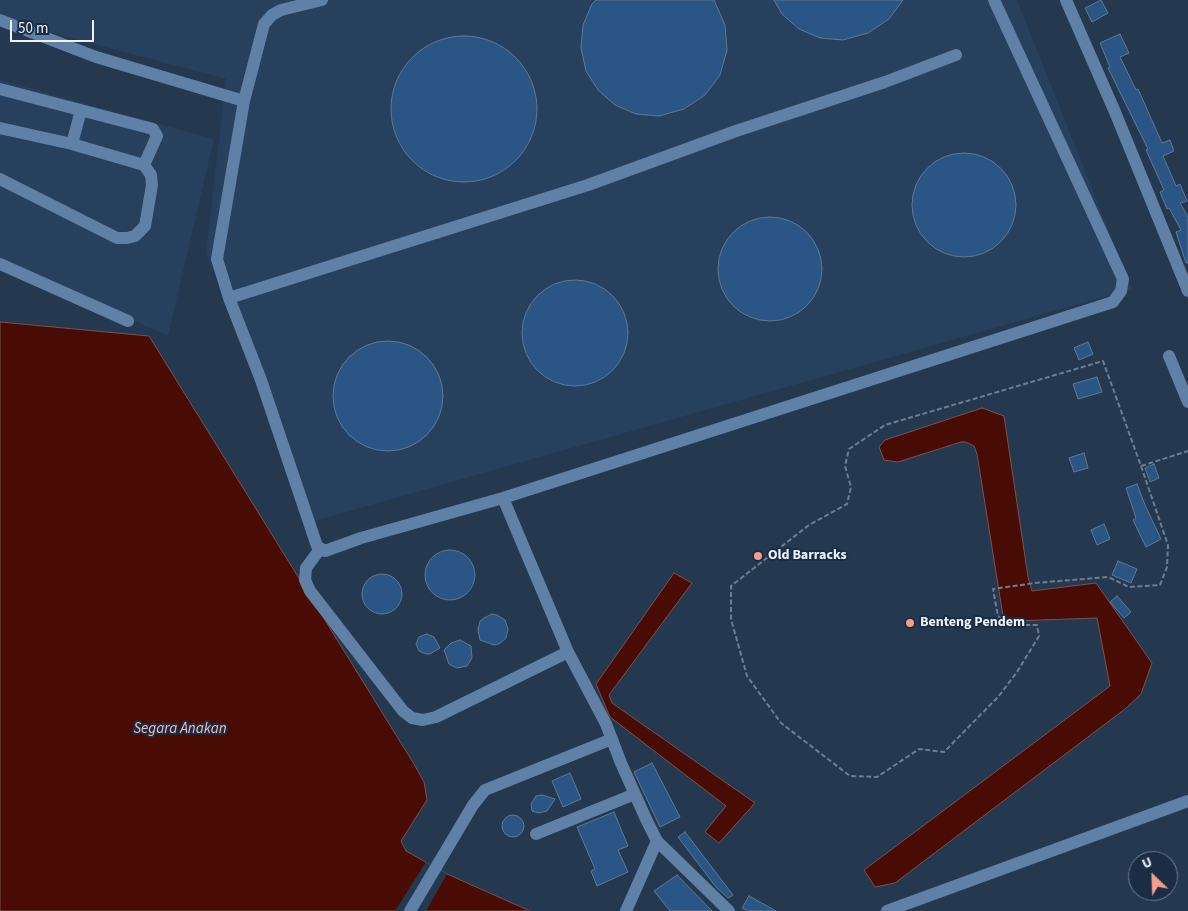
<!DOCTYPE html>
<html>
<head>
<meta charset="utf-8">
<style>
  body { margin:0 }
  #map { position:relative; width:1188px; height:911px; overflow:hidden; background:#24384f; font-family:"Source Sans 3",sans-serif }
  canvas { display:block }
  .north { position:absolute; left:1128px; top:851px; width:50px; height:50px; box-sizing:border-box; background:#1a2d44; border:1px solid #6e7d8e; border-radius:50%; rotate:336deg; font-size:14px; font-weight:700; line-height:20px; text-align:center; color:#edf4fe }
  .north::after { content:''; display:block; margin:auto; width:18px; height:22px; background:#f49d8c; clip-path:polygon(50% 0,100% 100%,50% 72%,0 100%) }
  .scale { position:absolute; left:10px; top:20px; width:84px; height:22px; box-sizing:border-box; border:2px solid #edf4fe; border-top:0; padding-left:6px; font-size:15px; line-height:18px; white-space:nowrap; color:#edf4fe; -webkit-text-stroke:4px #1a2d44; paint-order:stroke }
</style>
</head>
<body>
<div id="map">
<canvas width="1188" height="911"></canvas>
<div class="north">U</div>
<div class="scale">50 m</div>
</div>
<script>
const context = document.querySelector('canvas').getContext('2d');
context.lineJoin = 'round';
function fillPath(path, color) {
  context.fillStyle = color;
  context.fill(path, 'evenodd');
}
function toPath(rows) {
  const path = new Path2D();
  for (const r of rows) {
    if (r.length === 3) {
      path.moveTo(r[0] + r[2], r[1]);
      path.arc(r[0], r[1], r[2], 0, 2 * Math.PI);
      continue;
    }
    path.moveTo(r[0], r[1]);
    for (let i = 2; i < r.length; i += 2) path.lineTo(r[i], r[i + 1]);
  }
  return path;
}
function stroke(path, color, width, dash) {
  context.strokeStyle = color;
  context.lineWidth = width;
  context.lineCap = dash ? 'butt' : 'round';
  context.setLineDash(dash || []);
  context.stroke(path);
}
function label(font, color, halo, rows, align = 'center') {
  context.font = font + ' "Source Sans 3",sans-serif';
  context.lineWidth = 4;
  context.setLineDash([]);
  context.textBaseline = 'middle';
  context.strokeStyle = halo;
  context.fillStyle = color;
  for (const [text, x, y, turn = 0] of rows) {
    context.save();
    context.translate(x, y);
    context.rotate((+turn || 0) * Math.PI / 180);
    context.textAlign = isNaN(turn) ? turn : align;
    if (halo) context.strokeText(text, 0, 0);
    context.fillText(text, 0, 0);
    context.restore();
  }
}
const built = toPath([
  [0,0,1017,0,1132,289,311,522,261,380,206,253,226,79,0,19],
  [0,80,214,139,168,336,0,260]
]);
const water = toPath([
  [0,322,149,336,414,764,424,782,427,800,401,841,406,851,447,874,530,911,0,911,0,322],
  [982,408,1004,416,1028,577,1032,591,1096,583,1152,663,1141,694,1125,709,895,883,875,887,864,870,1110,686,1097,618,1012,621,1003,616,977,454,974,446,966,442,961,442,898,462,884,460,879,447,885,440,982,408],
  [674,573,692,583,609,695,612,703,755,803,719,843,705,832,726,806,610,717,596,684,674,573]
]);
const pier = toPath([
  [426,862,447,874,426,911,395,911]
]);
const building = toPath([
  [596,0,714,0,725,25,727,50,720,75,705,95,684,109,659,116,636,114,615,105,598,90,586,71,581,48,583,25,592,4,596,0],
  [774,0,903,0,889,19,868,33,843,40,820,38,799,29,782,14,774,0],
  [1101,0,1108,13,1092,22,1085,8,1101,0],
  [1120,34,1129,53,1120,57,1136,90,1138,89,1162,143,1170,140,1174,151,1163,156,1176,186,1180,184,1187,201,1180,203,1188,217,1188,263,1186,263,1176,232,1181,230,1169,208,1167,209,1160,192,1164,190,1146,150,1148,149,1108,68,1110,67,1100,43,1120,34],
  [464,109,73],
  [964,205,52],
  [770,269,52],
  [575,333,53],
  [388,396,55],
  [1088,342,1093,354,1079,360,1074,348,1088,342],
  [1097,377,1102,392,1078,399,1073,384,1097,377],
  [1084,453,1088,468,1074,472,1069,458,1084,453],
  [1154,464,1159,478,1150,482,1145,468,1154,464],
  [1137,484,1145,505,1161,539,1146,547,1133,520,1136,518,1126,488,1137,484],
  [1104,524,1110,539,1097,545,1091,530,1104,524],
  [450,575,25],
  [1118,561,1137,569,1131,583,1112,575,1118,561],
  [382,594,20],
  [1117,596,1131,612,1124,618,1110,602,1117,596],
  [492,614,497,615,505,620,508,629,506,638,499,644,494,645,480,640,478,630,480,621,484,618,492,614],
  [427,634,434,637,440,648,430,654,426,654,419,651,416,644,419,637,427,634],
  [460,640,471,646,472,658,467,666,457,668,449,664,444,650,451,643,460,640],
  [652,763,680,817,660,827,634,772,652,763],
  [570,773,581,799,563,807,552,781,570,773],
  [542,795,555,799,547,811,539,813,532,811,531,804,536,796,542,795],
  [614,812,628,846,618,850,628,872,597,886,591,871,595,869,577,827,614,812],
  [513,826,11],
  [685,832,733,895,728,898,716,887,678,837,685,832],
  [677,875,712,911,670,911,654,891,677,875],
  [749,896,776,911,748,911,742,908,749,896]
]);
const path = toPath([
  [1141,466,1168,545,1167,567,1160,585,1129,587,1108,577,1035,583,993,589,998,616,1010,625,1037,625,1039,636,1017,672,998,697,944,752,919,749,877,777,850,776,781,723,747,676,731,619,731,586,809,525,847,504,851,487,845,466,849,449,885,425,1103,361,1141,466,1188,451]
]);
const minor = toPath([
  [322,0,281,10,272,15,264,24,244,101,217,259,229,298,261,380,317,546,325,551,361,538,503,498,1113,302,1121,291,1123,279,994,0],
  [1066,0,1115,112,1188,291],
  [0,20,96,57,244,101],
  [0,89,153,129,157,136,144,165],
  [0,128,72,144,144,165,151,175,152,185,145,226,135,236,127,238,117,238,0,179],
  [72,144,81,110],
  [0,264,128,321],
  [229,298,588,185,736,131,885,82,956,55],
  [1169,356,1188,402],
  [503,498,568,652,606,724,621,763,646,819,657,841,729,911],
  [320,549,306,568,305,580,310,591,403,711,412,718,423,720,436,717,568,652],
  [536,834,635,794],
  [410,911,473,805,485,790,612,739],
  [626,911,657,841],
  [887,911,1188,801]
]);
const markers = [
  [758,556,5,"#f49d8c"],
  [910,623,5,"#f49d8c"]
];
const poiNames = [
  ["Old Barracks",768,556],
  ["Benteng Pendem",920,623]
];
const waterNames = [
  ["Segara Anakan",180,730]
];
fillPath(built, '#27405d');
fillPath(water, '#490c05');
stroke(water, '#7a5250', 1);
fillPath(pier, '#24384f');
fillPath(building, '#2b5585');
stroke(building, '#627893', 1);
stroke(path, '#6e7d8f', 2, [5, 2.5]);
stroke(minor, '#6080a5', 12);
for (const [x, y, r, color] of markers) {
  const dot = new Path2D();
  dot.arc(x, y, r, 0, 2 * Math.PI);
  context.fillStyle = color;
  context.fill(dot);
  stroke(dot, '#1a2d44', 2);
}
label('bold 14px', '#edf4fe', '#1a2d44', poiNames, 'left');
label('italic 15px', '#fbbdb1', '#1a2d44', waterNames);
</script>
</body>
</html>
